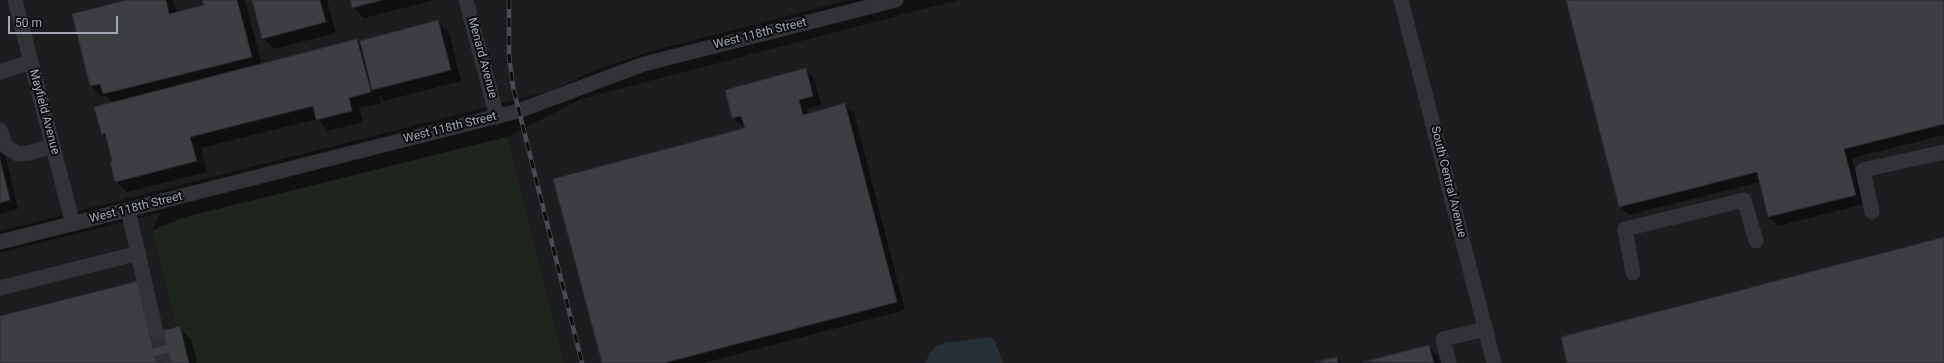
<!DOCTYPE html>
<html>
<head>
<meta charset="utf-8">
<style>
  body { margin:0 }
  #map { position:relative; width:1944px; height:363px; overflow:hidden; background:#111112; font-family:Roboto,sans-serif }
  canvas { display:block }
  .scale { position:absolute; left:8px; top:16px; width:110px; height:18px; box-sizing:border-box; border:2px solid #a1a8b4; border-top:0; padding-left:5px; font-size:12px; line-height:14px; white-space:nowrap; color:#a1a8b4; -webkit-text-stroke:3px #0c0c0d; paint-order:stroke }
</style>
</head>
<body>
<div id="map">
<canvas width="1944" height="363"></canvas>
<div class="scale">50 m</div>
</div>
<script>
const context = document.querySelector('canvas').getContext('2d');
context.lineJoin = 'round';
function fillPath(path, color) {
  context.fillStyle = color;
  context.fill(path, 'evenodd');
}
function toPath(rows) {
  const path = new Path2D();
  for (const r of rows) {
    path.moveTo(r[0], r[1]);
    for (let i = 2; i < r.length; i += 2) path.lineTo(r[i], r[i + 1]);
  }
  return path;
}
function stroke(path, color, width, dash) {
  context.strokeStyle = color;
  context.lineWidth = width;
  context.lineCap = dash ? 'butt' : 'round';
  context.setLineDash(dash || []);
  context.stroke(path);
}
function label(font, color, halo, rows, align = 'center') {
  context.font = font + ' Roboto,sans-serif';
  context.lineWidth = 4;
  context.setLineDash([]);
  context.textBaseline = 'middle';
  context.strokeStyle = halo;
  context.fillStyle = color;
  for (const [text, x, y, turn = 0] of rows) {
    context.save();
    context.translate(x, y);
    context.rotate((+turn || 0) * Math.PI / 180);
    context.textAlign = isNaN(turn) ? turn : align;
    if (halo) context.strokeText(text, 0, 0);
    context.fillText(text, 0, 0);
    context.restore();
  }
}
const built = toPath([
  [0,0,849,0,652,51,598,69,550,91,0,231],
  [958,0,1944,0,1944,363,565,363,507,137,581,99],
  [160,213,153,230,154,240,176,327,180,326,189,363,0,363,0,253]
]);
const green = toPath([
  [507,137,565,363,189,363,180,327,176,327,154,240,153,230,185,217]
]);
const water = toPath([
  [990,337,994,339,1003,363,925,363,930,353,936,346,944,343]
]);
const shadow = toPath([
  [130,0,173,0,177,13,205,6,203,0,245,0,262,65,357,41,362,46,438,21,449,32,461,81,384,101,379,96,381,103,359,108,363,122,328,131,317,119,201,148,207,172,127,192,116,181,114,162,108,140,102,134,113,103,106,96,102,97,91,86],
  [253,0,327,0,336,33,274,49,263,38],
  [351,0,435,0,364,18,353,7],
  [1567,0,1944,0,1944,135,1852,158,1864,204,1778,226,1769,217,1760,182,1629,215,1620,207],
  [806,69,814,78,821,105,807,109,808,114,845,105,854,113,905,310,704,363,603,363,746,129,745,125,742,126,733,117],
  [0,150,5,154,18,209,0,214],
  [0,317,159,333,180,328,191,339,197,363,0,363],
  [1429,346,1437,355,1440,363,1365,363],
  [1337,358,1342,363,1316,363]
]);
const building = toPath([
  [126,0,166,0,169,14,204,5,202,0,237,0,252,57,103,94,100,84,90,86,72,14,126,0],
  [252,0,320,0,326,22,262,39,252,0],
  [350,0,382,0,352,8,350,0],
  [1566,0,1944,0,1944,124,1844,149,1856,195,1768,217,1757,172,1619,207,1566,0],
  [438,20,451,70,372,90,360,41,438,20],
  [357,39,371,92,349,98,352,111,316,120,313,106,190,137,197,161,115,182,110,162,112,161,105,133,102,135,94,107,357,39],
  [806,68,813,96,799,100,803,115,845,103,897,302,664,363,602,363,553,179,745,128,741,116,732,118,725,90,806,68],
  [0,159,10,200,0,203,0,159],
  [1944,237,1944,363,1567,363,1561,337,1944,237],
  [138,281,151,334,180,326,189,363,0,363,0,316,138,281],
  [1429,345,1434,363,1363,362,1429,345],
  [1337,357,1338,363,1315,362,1337,357]
]);
const minorTunnel = toPath([
  [156,332,164,363]
]);
const minor = toPath([
  [15,0,73,224],
  [466,0,497,117],
  [1401,0,1494,363],
  [0,72,31,62],
  [0,130,6,147,18,154,29,153,53,146],
  [128,210,156,332],
  [1872,212,1863,170,1944,152],
  [0,242,518,111,644,64,896,0],
  [1633,273,1625,229,1744,200,1756,241],
  [0,288,139,253],
  [1449,363,1443,339,1486,329]
]);
const rail = toPath([
  [509,0,509,55,513,87,582,363]
]);
const streetNames = [
  ["West 118th Street",760,34,-14],
  ["Menard Avenue",482,58,75],
  ["Mayfield Avenue",44,112,75],
  ["West 118th Street",450,128,-14],
  ["South Central Avenue",1448,182,76],
  ["West 118th Street",136,208,-14]
];
fillPath(built, '#1d1d1f');
fillPath(green, '#1d251d');
fillPath(water, '#273036');
fillPath(shadow, '#0007');
fillPath(building, '#3d3e42');
stroke(building, '#2a2b2e', 1);
stroke(minorTunnel, '#2e2f32', 15, [15, 8]);
stroke(minor, '#313337', 15);
stroke(rail, '#484b51', 4.5);
stroke(rail, '#0c0c0d', 3, [9]);
label('12px', '#a1a8b4', '#0c0c0d', streetNames);
</script>
</body>
</html>
